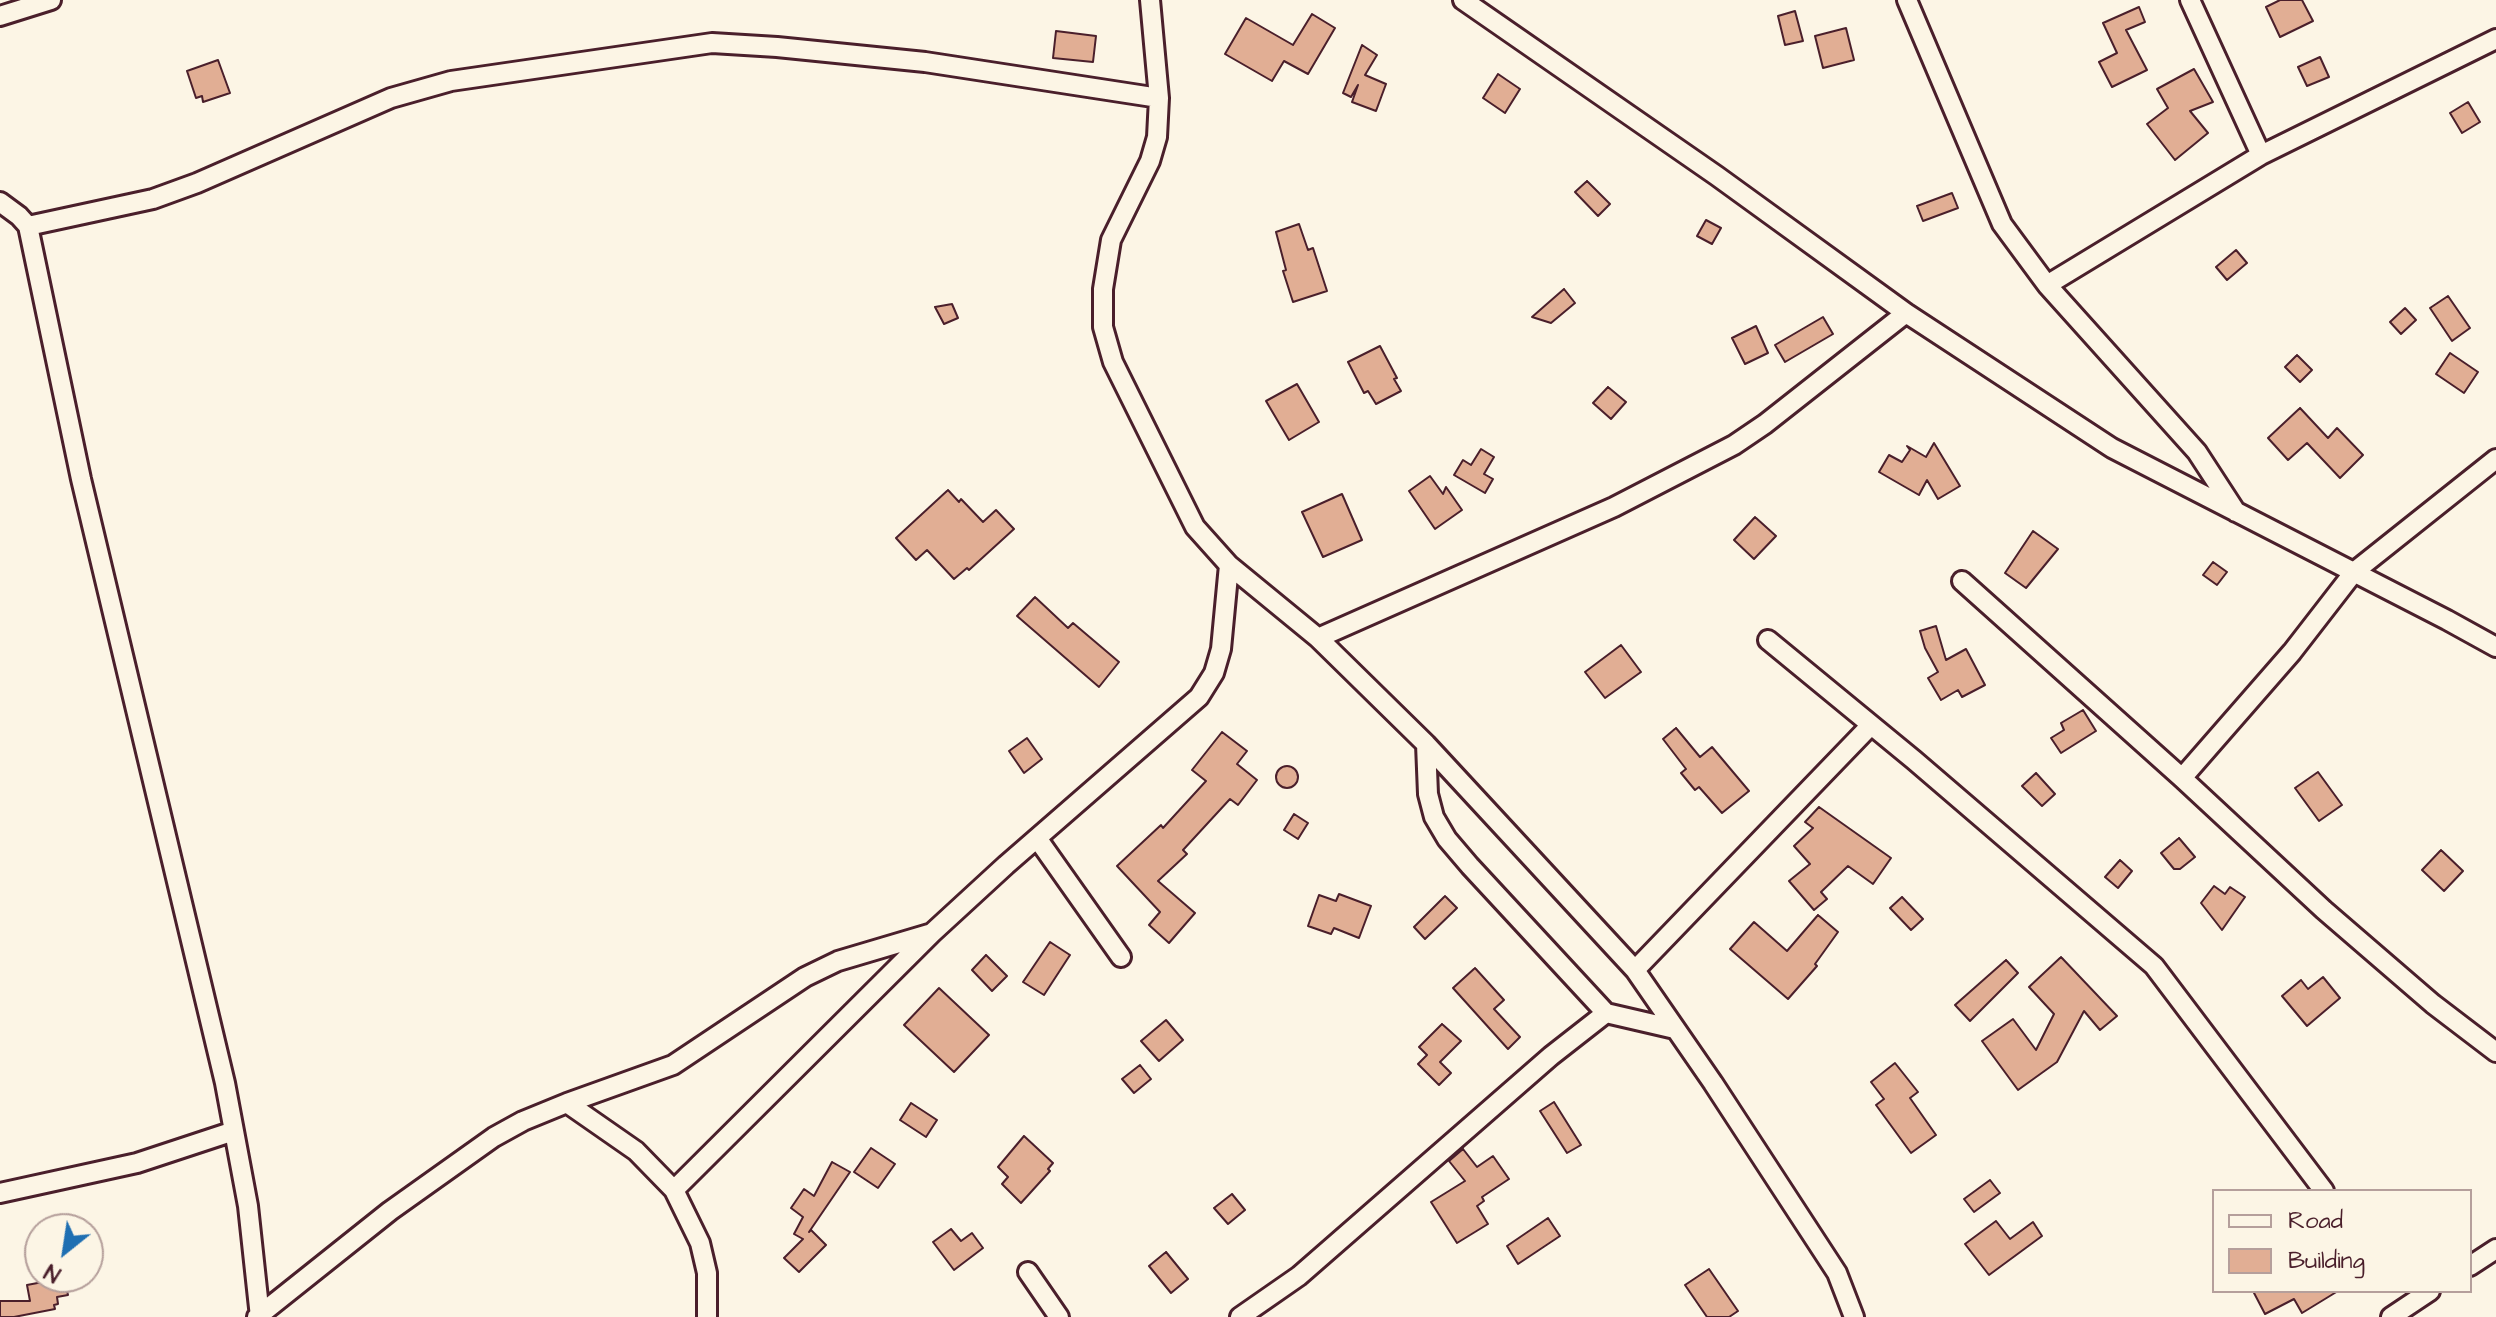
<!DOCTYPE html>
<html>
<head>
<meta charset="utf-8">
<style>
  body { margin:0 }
  #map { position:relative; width:2496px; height:1317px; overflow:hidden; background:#fcf5e5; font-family:"Architects Daughter",sans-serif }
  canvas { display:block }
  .legend { position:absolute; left:2212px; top:1189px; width:260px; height:104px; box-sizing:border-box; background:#fcf5e5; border:2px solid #b59f9b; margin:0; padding:10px 14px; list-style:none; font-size:24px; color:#4a1f2b }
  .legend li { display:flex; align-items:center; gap:16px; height:40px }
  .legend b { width:40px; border:2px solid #b59f9b }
  .north { position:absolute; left:24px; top:1213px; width:80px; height:80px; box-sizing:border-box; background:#fcf5e5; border:2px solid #b59f9b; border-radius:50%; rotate:210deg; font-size:22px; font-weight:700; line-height:32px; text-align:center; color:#4a1f2b }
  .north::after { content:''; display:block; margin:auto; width:28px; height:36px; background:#1f6fb2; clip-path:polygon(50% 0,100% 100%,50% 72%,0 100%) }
</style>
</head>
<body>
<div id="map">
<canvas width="2496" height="1317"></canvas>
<ul class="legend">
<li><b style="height:10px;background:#fcf5e5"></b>Road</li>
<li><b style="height:22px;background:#e1ae94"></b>Building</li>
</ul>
<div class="north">N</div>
</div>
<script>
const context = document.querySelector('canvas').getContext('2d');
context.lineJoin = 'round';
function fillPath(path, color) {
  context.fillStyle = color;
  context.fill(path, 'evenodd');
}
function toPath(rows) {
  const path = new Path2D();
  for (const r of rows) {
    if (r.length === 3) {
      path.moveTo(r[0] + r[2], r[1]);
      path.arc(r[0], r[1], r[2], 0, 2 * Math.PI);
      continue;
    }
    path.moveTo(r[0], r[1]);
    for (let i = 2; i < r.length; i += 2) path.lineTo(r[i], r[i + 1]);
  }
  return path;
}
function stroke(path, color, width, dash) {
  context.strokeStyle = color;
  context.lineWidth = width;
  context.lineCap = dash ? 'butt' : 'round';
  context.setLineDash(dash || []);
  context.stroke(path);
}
const building = toPath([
  [2280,0,2302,0,2313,21,2280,37,2266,7,2280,0],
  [2139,7,2145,22,2126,30,2147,70,2112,87,2099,62,2117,53,2103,23,2139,7],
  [1795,11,1803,41,1785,45,1778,16,1795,11],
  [1312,14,1335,28,1308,74,1284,61,1272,81,1225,54,1246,18,1293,45,1312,14],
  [1846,28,1854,60,1823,68,1815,36,1846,28],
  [1056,31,1096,36,1093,62,1053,58,1056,31],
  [1362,45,1377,55,1365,75,1386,84,1376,111,1352,102,1358,85,1351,97,1343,93,1362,45],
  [2320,57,2329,77,2307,86,2298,67,2320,57],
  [218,60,230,93,203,102,202,96,196,98,187,71,218,60],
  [2194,69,2213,102,2190,111,2208,133,2175,160,2147,124,2168,108,2157,89,2194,69],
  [1498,74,1520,89,1505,113,1483,98,1498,74],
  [2468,102,2480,122,2462,133,2450,113,2468,102],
  [1587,181,1610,204,1598,216,1575,192,1587,181],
  [1952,193,1958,208,1923,221,1917,206,1952,193],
  [1706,220,1721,228,1712,244,1697,236,1706,220],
  [1299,224,1308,250,1313,248,1327,291,1293,302,1283,271,1286,270,1276,232,1299,224],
  [2236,250,2247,263,2227,280,2216,267,2236,250],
  [1564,289,1575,303,1551,323,1532,317,1564,289],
  [2448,296,2470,328,2452,341,2430,308,2448,296],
  [952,304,958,318,944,324,935,307,952,304],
  [2405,308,2416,320,2401,334,2390,322,2405,308],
  [1823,317,1833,334,1785,362,1775,345,1823,317],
  [1756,326,1768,353,1745,364,1732,338,1756,326],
  [1380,346,1397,378,1394,379,1401,391,1376,404,1368,391,1364,393,1348,362,1380,346],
  [2450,353,2478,372,2464,393,2436,374,2450,353],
  [2297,355,2312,370,2300,382,2285,367,2297,355],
  [1297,384,1319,422,1289,440,1266,401,1297,384],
  [1608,387,1626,402,1611,419,1593,403,1608,387],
  [2300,408,2328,438,2337,428,2363,455,2340,478,2307,443,2288,460,2268,438,2300,408],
  [1934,443,1960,486,1938,499,1927,480,1919,495,1879,472,1889,455,1902,462,1910,450,1907,446,1926,457,1934,443],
  [1481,449,1494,457,1484,474,1493,479,1485,493,1454,475,1463,460,1471,465,1481,449],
  [1430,476,1443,494,1446,487,1462,510,1435,529,1409,491,1430,476],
  [948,490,959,502,961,499,983,522,996,510,1014,529,969,570,967,568,954,579,927,550,916,560,896,538,948,490],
  [1342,494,1362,540,1323,557,1302,512,1342,494],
  [1755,517,1776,536,1754,559,1734,540,1755,517],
  [2033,531,2058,549,2026,588,2005,573,2033,531],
  [2213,562,2227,572,2217,585,2203,575,2213,562],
  [1035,597,1068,628,1073,623,1119,662,1099,687,1017,616,1035,597],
  [1936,626,1946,660,1966,649,1985,685,1962,697,1958,690,1941,700,1928,678,1938,672,1925,648,1920,631,1936,626],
  [1621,645,1641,672,1605,698,1585,672,1621,645],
  [2083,710,2096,731,2061,753,2051,738,2064,730,2061,723,2083,710],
  [1676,728,1700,757,1712,747,1749,791,1722,813,1699,787,1695,790,1681,773,1686,769,1663,739,1676,728],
  [1222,732,1247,751,1237,764,1257,780,1238,805,1230,799,1183,850,1187,854,1158,881,1195,913,1169,943,1149,925,1160,912,1117,866,1161,825,1163,828,1206,781,1192,770,1222,732],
  [1027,738,1042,759,1024,773,1009,751,1027,738],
  [1287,777,11],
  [2318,772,2342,805,2319,821,2295,788,2318,772],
  [2036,773,2055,794,2042,806,2022,786,2036,773],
  [1819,807,1891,858,1873,884,1848,866,1821,892,1827,899,1814,910,1789,881,1810,864,1794,846,1813,828,1805,822,1819,807],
  [1294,814,1308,823,1298,839,1284,830,1294,814],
  [2179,838,2195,857,2180,869,2174,869,2161,853,2179,838],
  [2441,850,2463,871,2444,891,2422,870,2441,850],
  [2120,860,2132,871,2118,888,2105,877,2120,860],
  [2214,886,2225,894,2230,887,2245,897,2222,930,2201,903,2214,886],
  [1339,894,1371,906,1359,938,1334,928,1331,934,1308,926,1319,895,1336,901,1339,894],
  [1445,896,1457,908,1425,939,1414,927,1445,896],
  [1902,897,1923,919,1911,930,1890,908,1902,897],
  [1818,915,1838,932,1815,964,1817,966,1788,999,1730,949,1754,922,1787,951,1818,915],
  [1050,942,1070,955,1044,995,1023,982,1050,942],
  [986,955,1007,976,992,991,972,970,986,955],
  [2061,957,2117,1016,2100,1030,2084,1011,2057,1062,2018,1090,1982,1041,2013,1019,2036,1050,2054,1014,2029,987,2061,957],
  [2006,960,2018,973,1970,1021,1955,1005,2006,960],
  [1475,968,1504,1000,1494,1009,1520,1037,1508,1049,1453,988,1475,968],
  [2323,977,2340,998,2307,1026,2282,996,2301,980,2308,989,2323,977],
  [939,988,989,1035,954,1072,904,1025,939,988],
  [1166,1020,1183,1040,1159,1061,1141,1041,1166,1020],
  [1442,1024,1461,1041,1440,1062,1451,1073,1439,1085,1418,1064,1427,1055,1419,1047,1442,1024],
  [1895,1063,1918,1092,1910,1098,1936,1135,1911,1153,1876,1105,1884,1099,1871,1082,1895,1063],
  [1140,1065,1151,1079,1134,1093,1122,1079,1140,1065],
  [1554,1102,1581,1145,1567,1153,1540,1111,1554,1102],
  [911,1103,937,1120,926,1137,900,1120,911,1103],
  [1024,1136,1053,1163,1048,1169,1050,1171,1021,1203,1002,1184,1008,1177,998,1167,1024,1136],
  [871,1148,895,1164,878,1188,854,1172,871,1148],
  [1463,1149,1477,1167,1493,1156,1509,1179,1482,1197,1484,1201,1477,1206,1488,1224,1457,1243,1431,1202,1465,1181,1449,1161,1463,1149],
  [832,1162,850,1172,809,1232,811,1230,826,1245,799,1272,784,1258,803,1239,794,1234,803,1217,791,1208,804,1189,814,1196,832,1162],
  [1990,1180,2000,1193,1974,1212,1964,1199,1990,1180],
  [1232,1194,1245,1210,1228,1224,1214,1208,1232,1194],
  [1548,1218,1560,1236,1518,1264,1507,1246,1548,1218],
  [1996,1221,2010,1239,2033,1222,2042,1236,1989,1275,1965,1244,1996,1221],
  [951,1229,961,1241,972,1233,983,1248,954,1270,933,1242,951,1229],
  [1166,1252,1188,1279,1171,1293,1149,1266,1166,1252],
  [1709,1269,1738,1311,1729,1317,1707,1317,1685,1285,1709,1269],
  [64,1278,68,1295,57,1297,58,1304,54,1305,55,1309,14,1317,0,1317,0,1301,30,1301,27,1285,64,1278],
  [2253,1291,2338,1291,2302,1313,2294,1299,2265,1314,2253,1291]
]);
const minor = toPath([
  [1150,0,1159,98,1157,137,1150,161,1111,240,1103,289,1103,327,1113,362,1195,527,1229,565,1318,638,1426,744,1635,970,1713,1083,1837,1273,1854,1317],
  [1463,0,1717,176,1906,313,2112,448,2447,620,2496,647],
  [1907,0,2002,224,2047,285],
  [2190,0,2261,155],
  [0,16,51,0],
  [0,202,19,216,28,226,153,199,197,183,391,98,451,81,712,43,777,47,925,62,1159,98],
  [28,226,81,479,225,1083,248,1206,260,1317],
  [2236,512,2197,452,2047,285,2261,155,2496,39],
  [1962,581,2182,778,2324,910,2433,1004,2496,1052],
  [1318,638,1614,507,1734,445,1765,424,1906,313],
  [1768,640,1914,760,2154,966,2324,1191],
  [1426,744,1428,794,1434,817,1447,839,1470,866,1606,1013,1675,1029],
  [2182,778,2292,652,2354,572,2496,459],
  [1037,838,1121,957],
  [1635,970,1871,725],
  [567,1103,636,1151,674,1190,700,1243,707,1273,707,1317],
  [674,1190,932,933,1006,865,1199,697,1214,673,1221,649,1229,565],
  [0,1193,137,1163,234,1131],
  [2470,1266,2496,1249],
  [1028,1272,1059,1317],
  [257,1317,390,1211,494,1137,523,1121,567,1103,673,1065,805,977,838,961,929,934],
  [1240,1317,1299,1276,1551,1056,1606,1013],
  [2391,1317,2430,1291]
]);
fillPath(building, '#e1ae94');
stroke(building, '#4a1f2b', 2);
stroke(minor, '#4a1f2b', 24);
stroke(minor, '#fcf5e5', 18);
</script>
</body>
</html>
